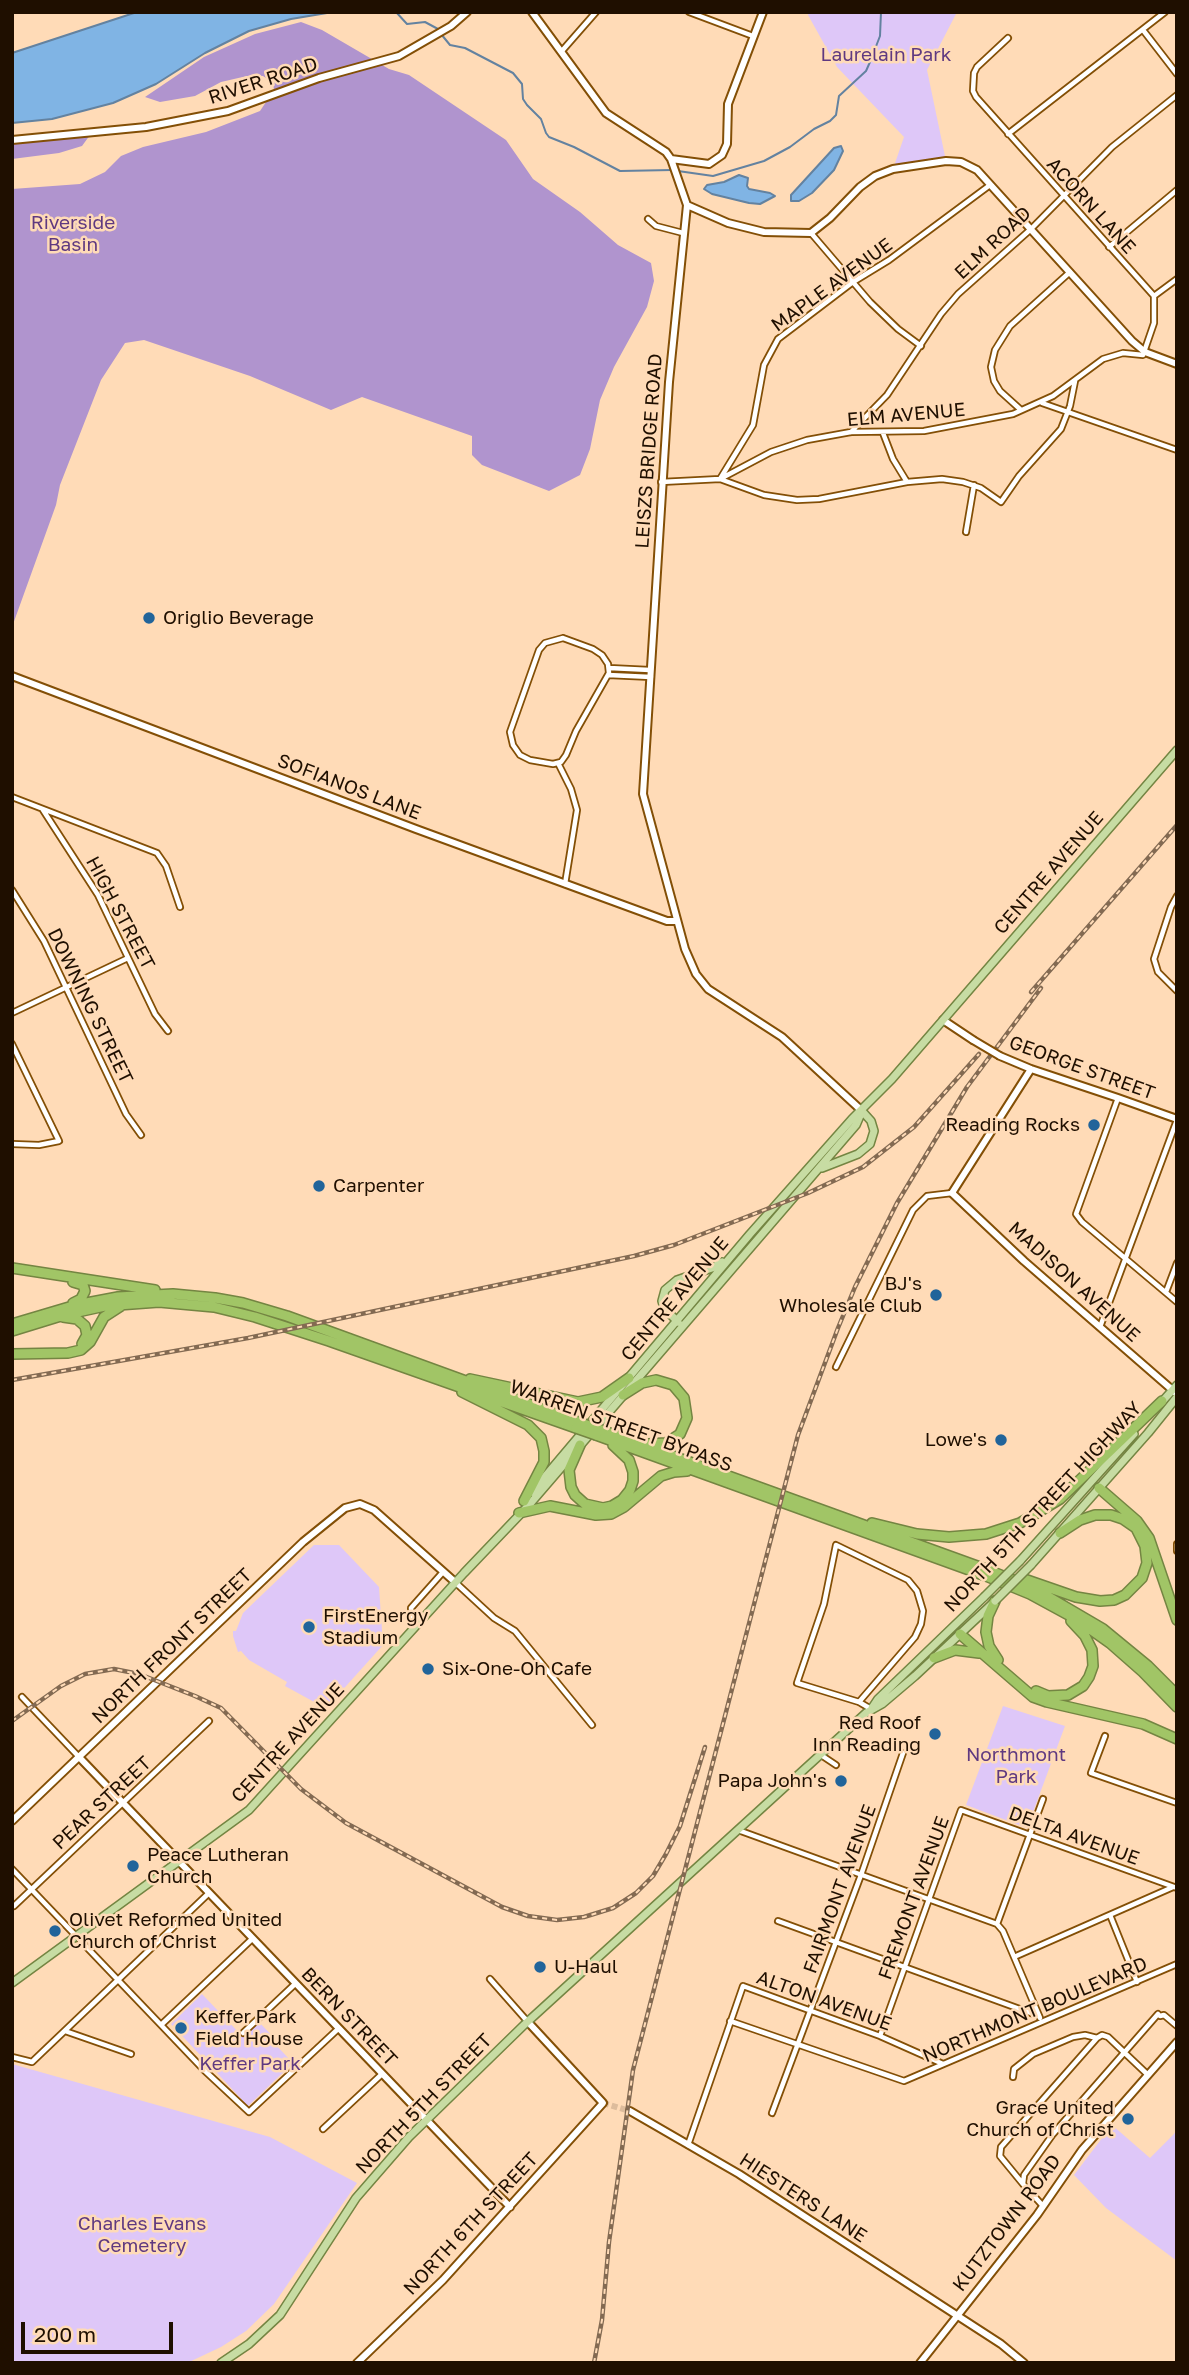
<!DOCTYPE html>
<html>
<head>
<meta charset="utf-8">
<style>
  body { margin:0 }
  #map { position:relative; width:1189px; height:2375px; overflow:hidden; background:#ffdbb7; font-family:"Golos Text",sans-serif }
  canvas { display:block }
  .frame { position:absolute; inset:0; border:14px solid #1f0f00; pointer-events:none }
  .scale { position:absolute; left:21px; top:2322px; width:152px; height:32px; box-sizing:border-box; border:4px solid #1f0f00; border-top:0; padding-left:9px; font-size:21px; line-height:24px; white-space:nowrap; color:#1f0f00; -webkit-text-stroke:5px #ffdbb7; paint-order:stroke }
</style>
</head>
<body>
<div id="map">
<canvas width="1189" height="2375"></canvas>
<div class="frame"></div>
<div class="scale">200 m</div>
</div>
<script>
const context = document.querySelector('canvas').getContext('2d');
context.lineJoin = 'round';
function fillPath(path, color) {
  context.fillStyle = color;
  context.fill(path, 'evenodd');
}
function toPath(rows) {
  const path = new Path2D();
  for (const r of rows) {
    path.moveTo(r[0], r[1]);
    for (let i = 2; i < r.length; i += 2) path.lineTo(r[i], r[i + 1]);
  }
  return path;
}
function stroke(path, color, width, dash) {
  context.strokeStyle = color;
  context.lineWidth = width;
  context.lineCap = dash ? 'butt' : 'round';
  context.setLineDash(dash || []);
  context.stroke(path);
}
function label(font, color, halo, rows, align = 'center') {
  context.font = font + ' "Golos Text",sans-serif';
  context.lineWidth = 5;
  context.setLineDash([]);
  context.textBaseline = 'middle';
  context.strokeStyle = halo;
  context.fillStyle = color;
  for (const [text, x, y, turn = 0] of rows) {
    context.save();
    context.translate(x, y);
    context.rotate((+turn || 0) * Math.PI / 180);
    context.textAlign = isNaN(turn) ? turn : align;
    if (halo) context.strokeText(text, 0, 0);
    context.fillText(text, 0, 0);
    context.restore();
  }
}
const green = toPath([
  [809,12,957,12,927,70,946,161,893,169,904,137,837,67,808,15],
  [314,1545,339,1545,379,1587,383,1645,329,1705,318,1700,316,1703,285,1686,287,1682,249,1660,241,1651,238,1652,233,1636,233,1631,236,1631,243,1613],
  [1003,1706,1065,1726,1027,1828,966,1805],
  [202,1994,243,2037,259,2022,277,2041,275,2044,293,2063,248,2106,171,2024],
  [12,2064,270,2137,357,2183,274,2304,246,2331,221,2347,187,2363,12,2363],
  [1112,2125,1150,2158,1174,2134,1177,2129,1177,2261,1106,2208,1074,2175]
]);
const forest = toPath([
  [301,22,322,30,389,69,409,75,506,140,533,179,580,212,618,245,651,263,654,281,647,307,614,367,600,400,590,449,580,475,549,491,482,465,472,455,472,436,362,397,331,410,250,376,144,340,125,343,101,380,60,485,56,505,12,627,12,189,80,184,105,172,121,156,143,147,206,132,260,111,274,90,273,83,263,76,247,76,221,82,195,96,160,102,145,97,204,57,255,34],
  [90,135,82,146,59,153,12,159,12,143]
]);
const water = toPath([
  [137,12,333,12,291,19,249,31,205,53,156,84,113,103,52,119,12,123,12,53,137,12],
  [841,146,843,151,834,170,812,193,799,201,791,201,791,195,834,148,841,146],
  [739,175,748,178,747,186,749,189,770,193,775,196,760,204,749,203,712,194,704,189,707,185,724,182,739,175]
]);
const stream = toPath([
  [396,12,407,24,425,22,438,29],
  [441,34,450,45,465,48,513,73,522,84,523,99,527,105,541,119,546,133,549,137,574,147,620,171,672,170],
  [678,171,713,176,764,161,790,147,814,129,830,121,836,115,839,96,866,71,870,62,880,36,881,12]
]);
const secondaryTunnel = toPath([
  [603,2103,630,2111]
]);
const street = toPath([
  [689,12,753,36],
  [1143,30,1177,74],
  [1008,38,977,67,974,73,973,91,976,97,1154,296],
  [561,52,596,12],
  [1008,134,1165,12],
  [648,219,656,226,683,233],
  [811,233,870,302,898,329,921,346],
  [1109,247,1177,190],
  [1154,296,1177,279],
  [1042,403,1177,450],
  [1021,410,1000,391,994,381,991,367,995,350,1010,326,1070,272],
  [851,432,887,395,941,314,958,294,1031,229,1112,147,1177,95],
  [883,433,893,459,907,482,942,479,963,482,981,488,1001,502,1019,476,1061,429,1070,406,1075,381],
  [661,482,720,479,771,452,807,440,851,432,924,431,1013,414,1053,396,1103,359,1123,353,1143,355,1154,323,1154,296],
  [907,482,819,499,797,500,764,495,720,479,753,425,764,365,778,339,853,282,889,260,990,185],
  [966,532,974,485],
  [563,638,593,649,602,655,608,664,609,673,576,731,566,755,561,762,553,764,530,760,520,755,513,745,510,732,539,650,545,643,563,638],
  [609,668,650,670],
  [608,675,651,677],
  [558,763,571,789,577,810,565,884],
  [12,797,157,853,166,866,180,907],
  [43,810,98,895,155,1014,168,1031],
  [12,890,44,941,126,1114,141,1135],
  [1177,896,1171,907,1154,959,1158,972,1177,991],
  [12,1013,128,958],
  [12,1044,59,1141,39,1145,12,1144],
  [1118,1098,1076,1214,1082,1222,1177,1302],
  [1166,1292,1177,1263],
  [1100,1327,1177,1120],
  [836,1367,913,1210,927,1196,952,1193],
  [1177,1544,1177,1551],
  [456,1583,494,1618,515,1631,592,1725],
  [412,1628,411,1608,443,1572],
  [22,1697,79,1757],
  [859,1702,915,1637,921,1624,923,1611,917,1591,908,1580,836,1545,824,1604,797,1683,859,1702,871,1709],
  [1105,1736,1091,1773,1177,1803],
  [821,1755,836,1765],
  [738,1830,997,1924],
  [12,1869,204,2070,249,2112,338,2029],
  [14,1906,209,1721],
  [1110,1915,1137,1982],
  [778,1921,1039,2016],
  [1014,1957,1173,1887],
  [490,1979,528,2022],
  [1040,2018,1003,1931,997,1924,1043,1799],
  [730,2021,904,2081,1177,1964],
  [161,2025,252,1939],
  [65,2031,131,2054],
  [243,2033,295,1984],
  [880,2036,961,1810,1177,1888],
  [12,2057,32,2062,209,1893],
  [1013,2077,1014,2069,1033,2054,1073,2037,1085,2035,1097,2038],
  [772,2113,861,1875,903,1753],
  [323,2129,382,2074],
  [688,2145,743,1986,880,2036,943,2064],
  [1023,2184,1000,2156,1001,2147,1097,2038,1102,2035,1108,2037,1147,2074],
  [1043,2206,1023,2184,1024,2175,1053,2134,1158,2014,1160,2016,1164,2015,1177,2026]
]);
const secondary = toPath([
  [532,12,606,113,666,152,671,159,687,205,669,382,643,794,685,949,696,974,708,989,782,1037,862,1111],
  [12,140,146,127,228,111,319,78,399,56,451,26,467,12],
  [671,159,709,164,722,155,727,144,728,104,763,12],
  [687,205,728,223,764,232,811,233,830,218,860,187,875,176,893,169,946,161,961,162,977,170,1132,341,1145,352,1177,364],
  [12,676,416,829,667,921,677,921],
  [943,1020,973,1040],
  [1000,1056,1031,1069,1118,1098,1177,1119],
  [1031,1069,952,1193,1024,1261,1177,1394],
  [79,1757,510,2207],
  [12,1821,303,1542,345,1508,360,1504,374,1510,455,1582],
  [630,2111,739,2174,1001,2344,1024,2363],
  [357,2363,443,2280,603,2103,528,2022],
  [920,2363,1037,2215,1082,2150,1177,2042]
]);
const primary = toPath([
  [822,1168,858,1154,870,1144,874,1131,871,1121,862,1111],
  [678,1322,664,1308,662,1301,665,1290,677,1280,712,1268,722,1262],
  [1160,1404,1177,1385],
  [532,1492,750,1234,852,1119,892,1079,1177,750],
  [1020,1561,1134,1434],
  [1031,1565,1148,1433,1177,1397],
  [872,1708,878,1699,984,1597],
  [12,1983,249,1810,464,1573,529,1505,856,1125,862,1111],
  [221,2363,249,2344,280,2315,356,2198,409,2137,524,2025,866,1713,882,1704,915,1676,992,1604]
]);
const highway = toPath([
  [12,1268,155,1290],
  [73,1303,81,1299,85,1291,83,1285,73,1282],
  [63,1317,77,1319,85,1326,87,1335,82,1344],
  [12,1324,76,1305,118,1297,173,1294,215,1298,243,1303,287,1316,581,1423],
  [12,1331,64,1315,105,1306,159,1302,214,1307,255,1317,329,1341,576,1428],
  [12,1354,68,1353,81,1350,90,1342,104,1317,121,1306],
  [470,1379,578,1402,602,1397,629,1378],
  [462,1392,528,1425,541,1438,544,1451,544,1462,524,1501],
  [623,1395,642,1383,656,1380,673,1385,684,1398,687,1418,680,1434,666,1443,648,1444],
  [601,1430,988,1570,1033,1588,1103,1629,1148,1666,1177,1695],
  [596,1435,986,1576,1030,1594,1076,1619,1110,1643,1143,1672,1177,1707],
  [580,1445,569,1470,571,1487,575,1495,585,1504,603,1508,612,1506,622,1500,630,1490,633,1481,633,1472,629,1460,613,1445],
  [1099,1488,1137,1521,1149,1538,1177,1620],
  [519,1513,550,1506,596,1515,611,1514,624,1507,661,1476,674,1472,687,1471],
  [872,1523,917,1534,949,1537,986,1534,1020,1523,1060,1499,1162,1401],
  [1024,1579,1076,1597,1100,1601,1114,1600,1125,1595,1142,1578,1147,1563,1145,1546,1136,1528,1123,1519,1111,1515,1095,1515,1080,1520,1060,1533],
  [995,1601,988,1616,986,1632,989,1646,998,1660],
  [960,1634,1033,1697,1047,1702,1143,1724,1177,1739],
  [934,1658,955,1650,979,1653],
  [1036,1691,1048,1696,1068,1695,1083,1686,1089,1677,1093,1666,1092,1650,1085,1636,1071,1621]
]);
const rail = toPath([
  [1031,992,1177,825],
  [12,1380,248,1338,634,1256,674,1245,808,1193,863,1167,914,1127,979,1054],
  [12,1721,61,1686,85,1674,114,1669,139,1674,195,1696,221,1708,301,1789,346,1823,502,1907,528,1916,557,1920,584,1917,613,1908,636,1893,653,1876,666,1854,680,1826,705,1747],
  [594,2363,602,2320,609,2242,633,2070,798,1435,838,1328,855,1287,897,1203,967,1087,1041,988]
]);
const secondaryBridge = toPath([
  [973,1040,1000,1056]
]);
const primaryBridge = toPath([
  [984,1597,1020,1561],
  [995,1601,1031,1565]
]);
const highwayBridge = toPath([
  [581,1423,601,1430],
  [576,1428,596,1435]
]);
const markers = [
  [149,618,7,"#21649a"],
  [1094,1125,7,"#21649a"],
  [319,1186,7,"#21649a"],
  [936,1295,7,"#21649a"],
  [1001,1440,7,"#21649a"],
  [309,1627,7,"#21649a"],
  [428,1669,7,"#21649a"],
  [935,1734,7,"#21649a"],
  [841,1781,7,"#21649a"],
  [133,1866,7,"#21649a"],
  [55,1931,7,"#21649a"],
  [540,1967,7,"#21649a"],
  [181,2028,7,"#21649a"],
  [1128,2119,7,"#21649a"]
];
const parkNames = [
  ["Laurelain Park",886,55],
  ["Riverside",73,223],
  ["Basin",73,245],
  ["Northmont",1016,1755],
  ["Park",1016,1777],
  ["Keffer Park",250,2064],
  ["Charles Evans",142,2224],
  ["Cemetery",142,2246]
];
const streetNames = [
  ["RIVER ROAD",263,81,-18],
  ["ACORN LANE",1091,206,48],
  ["ELM ROAD",993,243,-43],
  ["MAPLE AVENUE",832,285,-36],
  ["ELM AVENUE",906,415,-5],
  ["LEISZS BRIDGE ROAD",649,451,-86],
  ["SOFIANOS LANE",349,787,21],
  ["CENTRE AVENUE",1049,873,-49],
  ["HIGH STREET",120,913,62],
  ["DOWNING STREET",90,1006,64],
  ["GEORGE STREET",1082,1068,20],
  ["MADISON AVENUE",1074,1282,42],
  ["CENTRE AVENUE",675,1299,-50],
  ["WARREN STREET BYPASS",621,1426,20],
  ["NORTH 5TH STREET HIGHWAY",1043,1507,-47],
  ["NORTH FRONT STREET",172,1646,-44],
  ["CENTRE AVENUE",288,1743,-47],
  ["PEAR STREET",102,1803,-43],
  ["DELTA AVENUE",1074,1836,20],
  ["FAIRMONT AVENUE",840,1889,-70],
  ["FREMONT AVENUE",914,1898,-70],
  ["ALTON AVENUE",824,2001,20],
  ["NORTHMONT BOULEVARD",1035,2010,-23],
  ["BERN STREET",349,2017,46],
  ["NORTH 5TH STREET",424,2104,-46],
  ["HIESTERS LANE",803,2198,33],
  ["KUTZTOWN ROAD",1007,2223,-53],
  ["NORTH 6TH STREET",471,2224,-47]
];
const poiNames = [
  ["Origlio Beverage",163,618],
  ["Reading Rocks",1080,1125,"right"],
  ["Carpenter",333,1186],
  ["BJ's",922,1284,"right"],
  ["Wholesale Club",922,1306,"right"],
  ["Lowe's",987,1440,"right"],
  ["FirstEnergy",323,1616],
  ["Stadium",323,1638],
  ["Six-One-Oh Cafe",442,1669],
  ["Red Roof",921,1723,"right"],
  ["Inn Reading",921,1745,"right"],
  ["Papa John's",827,1781,"right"],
  ["Peace Lutheran",147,1855],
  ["Church",147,1877],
  ["Olivet Reformed United",69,1920],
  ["Church of Christ",69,1942],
  ["U-Haul",554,1967],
  ["Keffer Park",195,2017],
  ["Field House",195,2039],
  ["Grace United",1114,2108,"right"],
  ["Church of Christ",1114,2130,"right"]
];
fillPath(green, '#dec7f8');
fillPath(forest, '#b094ce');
fillPath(water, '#80b4e4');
stroke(water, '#6382a0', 2);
stroke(stream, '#6382a0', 2);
stroke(secondaryTunnel, '#ddbc9c', 6, [6, 3]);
stroke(street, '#834f06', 8);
stroke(secondary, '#834f06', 10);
stroke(primary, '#748542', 10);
stroke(highway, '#748542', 12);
stroke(street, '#fff', 4.5);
stroke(secondary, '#fff', 6);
stroke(primary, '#c7dca3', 7);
stroke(highway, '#a1c566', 9);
stroke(rail, '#836a52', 4.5);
stroke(rail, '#ffdbb7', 2, [5]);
stroke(secondaryBridge, '#834f06', 10, []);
stroke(primaryBridge, '#748542', 10, []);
stroke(highwayBridge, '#748542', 12, []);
stroke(secondaryBridge, '#fff', 6);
stroke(primaryBridge, '#c7dca3', 7);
stroke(highwayBridge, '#a1c566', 9);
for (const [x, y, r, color] of markers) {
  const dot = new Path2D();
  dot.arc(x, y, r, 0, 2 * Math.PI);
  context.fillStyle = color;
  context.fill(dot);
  stroke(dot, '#ffdbb7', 2.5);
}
label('19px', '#5f3980', '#ffdbb7', parkNames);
label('19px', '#1f0f00', '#ffdbb7', streetNames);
label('19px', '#1f0f00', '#ffdbb7', poiNames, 'left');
</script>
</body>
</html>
